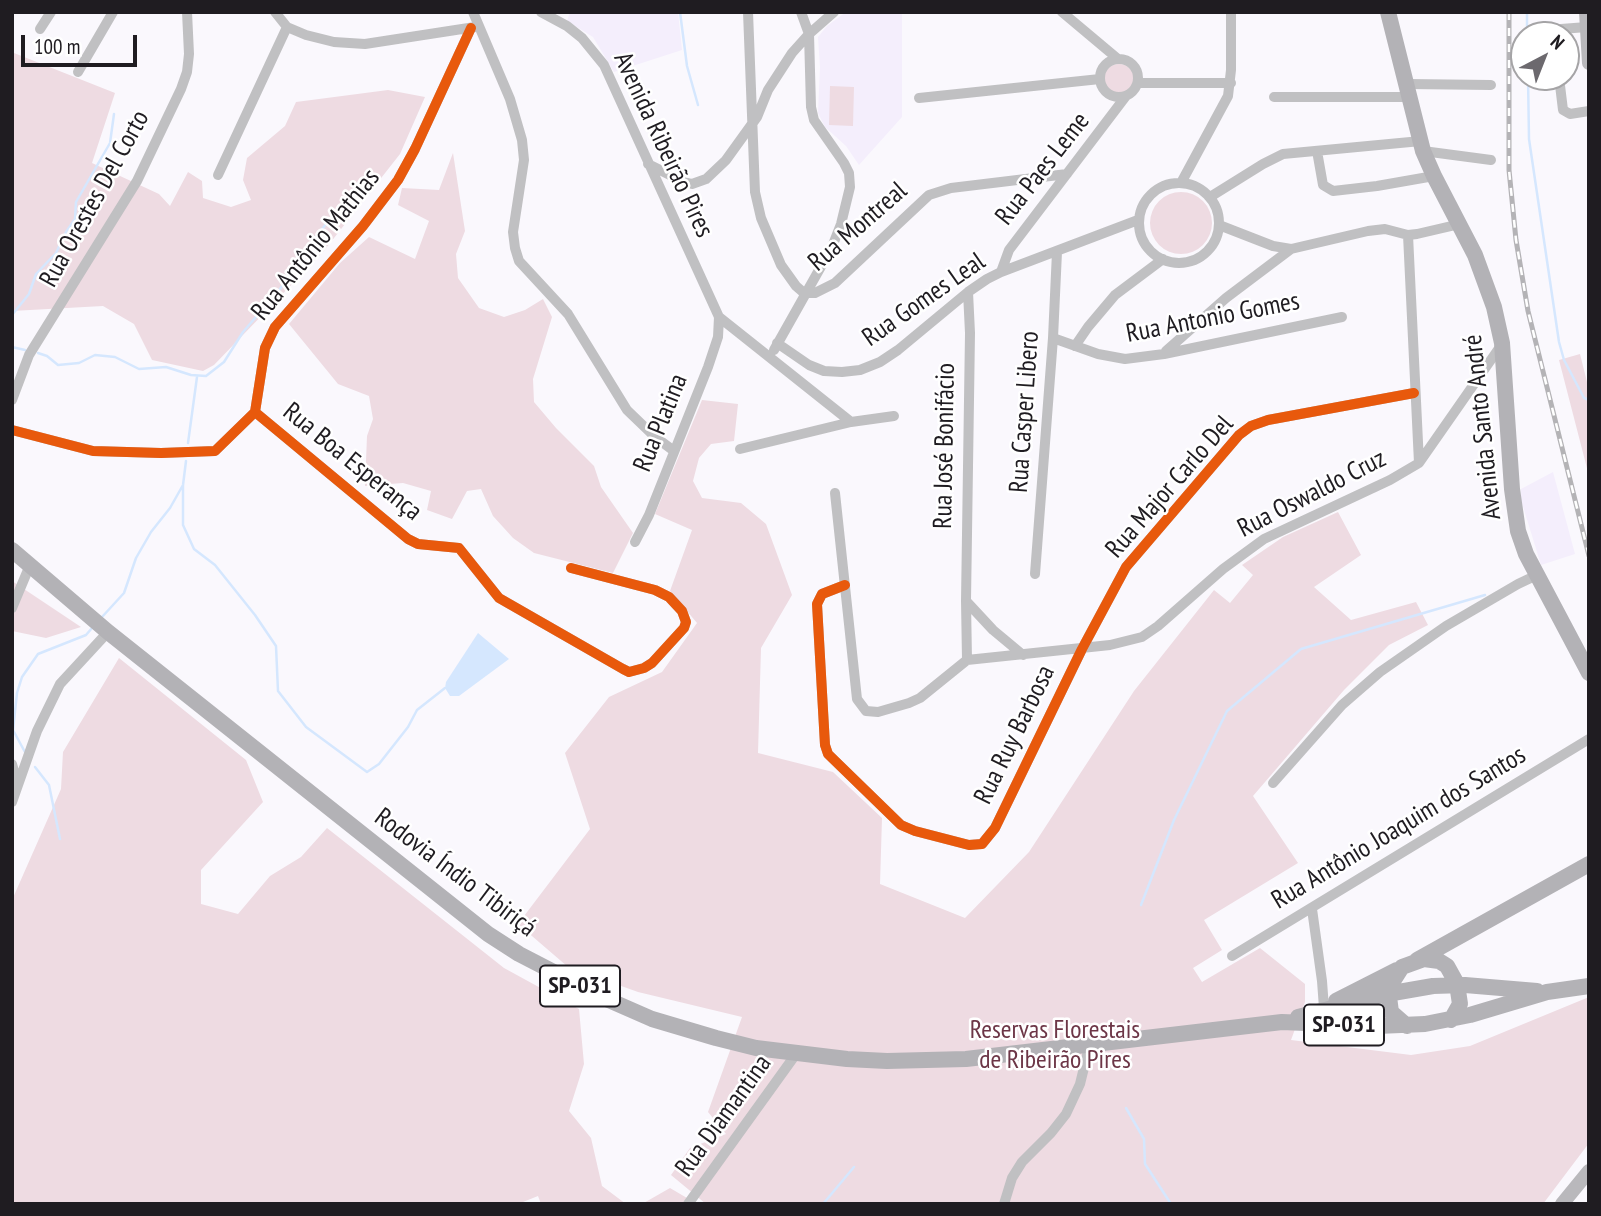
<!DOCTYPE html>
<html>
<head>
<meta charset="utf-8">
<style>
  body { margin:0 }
  #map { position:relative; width:1601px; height:1216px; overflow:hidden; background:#faf8fd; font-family:"PT Sans Narrow",sans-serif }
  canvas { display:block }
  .frame { position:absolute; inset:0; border:14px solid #1f1c21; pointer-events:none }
  .north { position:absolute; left:1510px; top:21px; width:70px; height:70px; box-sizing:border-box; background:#fff; border:2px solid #a5a4a6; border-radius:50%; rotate:42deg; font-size:19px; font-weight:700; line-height:28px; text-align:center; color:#1f1c21 }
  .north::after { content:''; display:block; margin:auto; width:24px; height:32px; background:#6c696e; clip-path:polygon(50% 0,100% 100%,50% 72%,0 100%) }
  .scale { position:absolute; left:21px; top:35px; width:116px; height:32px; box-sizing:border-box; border:4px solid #1f1c21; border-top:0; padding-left:9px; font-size:21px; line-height:24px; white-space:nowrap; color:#1f1c21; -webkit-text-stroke:5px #fff; paint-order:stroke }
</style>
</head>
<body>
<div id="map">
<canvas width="1601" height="1216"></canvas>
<div class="frame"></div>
<div class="north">N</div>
<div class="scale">100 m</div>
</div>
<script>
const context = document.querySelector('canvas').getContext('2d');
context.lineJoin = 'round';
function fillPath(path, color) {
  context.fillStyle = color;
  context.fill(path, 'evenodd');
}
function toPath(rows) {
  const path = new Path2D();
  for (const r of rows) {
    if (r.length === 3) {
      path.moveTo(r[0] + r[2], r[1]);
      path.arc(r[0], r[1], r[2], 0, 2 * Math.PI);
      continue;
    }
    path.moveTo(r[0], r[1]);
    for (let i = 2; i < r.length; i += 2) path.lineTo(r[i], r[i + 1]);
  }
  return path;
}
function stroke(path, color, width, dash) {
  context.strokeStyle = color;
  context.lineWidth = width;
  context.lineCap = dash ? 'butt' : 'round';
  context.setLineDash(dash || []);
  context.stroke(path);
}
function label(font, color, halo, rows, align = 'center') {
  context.font = font + ' "PT Sans Narrow",sans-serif';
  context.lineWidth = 5;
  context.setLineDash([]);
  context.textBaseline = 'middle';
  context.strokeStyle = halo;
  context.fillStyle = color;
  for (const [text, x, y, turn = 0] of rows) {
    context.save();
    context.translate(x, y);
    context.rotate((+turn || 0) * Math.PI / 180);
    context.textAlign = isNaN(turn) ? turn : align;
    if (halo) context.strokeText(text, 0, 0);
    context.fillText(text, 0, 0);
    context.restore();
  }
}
const built = toPath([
  [570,12,678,12,682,50,614,72,593,37,567,21],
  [846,12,902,12,902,117,859,165,846,146,825,127,818,113,820,67,818,37,827,26],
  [1553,472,1575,554,1541,565,1521,500,1521,489]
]);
const green = toPath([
  [14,53,115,93,92,163,159,194,170,206,188,172,202,181,203,198,231,207,251,200,243,180,247,158,285,126,296,102,388,90,425,97,400,154,323,252,214,365,203,371,152,360,134,324,103,306,12,311],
  [1119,79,15],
  [830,86,854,87,853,126,829,125],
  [453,153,465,231,456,254,458,278,479,308,504,317,525,310,543,299,552,317,533,379,534,402,556,428,594,466,601,487,633,533,613,573,534,553,513,538,493,516,481,489,467,491,452,519,427,510,431,491,403,483,365,486,367,436,373,419,369,396,338,384,289,324,340,263,369,237,415,259,429,221,398,205,402,188,439,190],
  [1181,223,31],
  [1580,354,1589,390,1589,476,1559,360],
  [702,400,738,404,734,441,711,444,699,458,693,481,702,498,741,503,766,524,792,595,761,648,758,753,833,772,882,818,880,884,965,918,1029,852,1134,691,1214,590,1230,603,1253,575,1242,565,1283,537,1338,512,1361,555,1314,587,1351,620,1416,602,1428,625,1389,645,1344,690,1253,796,1298,863,1204,920,1222,950,1193,968,1202,982,1260,948,1305,984,1305,1002,1291,1040,1411,1055,1470,1046,1589,997,1589,1143,1543,1204,706,1204,671,1175,690,1148,726,1134,708,1112,742,1017,638,992,568,967,518,924,590,829,565,753,609,697,662,672,697,623,670,591,692,530,655,514],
  [12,581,81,627,46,638,12,631],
  [119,658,246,760,263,802,201,870,201,904,238,914,270,876,301,857,327,828,504,968,579,1009,584,1064,569,1111,591,1138,602,1186,626,1204,541,1204,538,1196,518,1204,12,1203,12,900,61,789,63,752],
  [670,1188,687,1198,682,1204,642,1204]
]);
const water = toPath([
  [478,633,509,659,459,696,450,696,445,688,446,682]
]);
const stream = toPath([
  [680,12,687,66,698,105],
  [1527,12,1527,35],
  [1528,77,1529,139,1559,342,1564,360,1584,398,1589,400],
  [12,315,29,294,36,274,56,253,66,232,75,219,76,202,110,143,114,114],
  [12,347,25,350],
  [38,353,47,356,58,365,79,363,95,355,115,357,139,369,166,367,191,375,206,376,224,362,243,332,280,289,311,243,361,180],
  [188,443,197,377],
  [183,485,183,525,194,549,215,565,255,615,276,646,278,691,306,727,367,772,379,764,408,727,417,710,445,688],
  [102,617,124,593,136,558,151,532,170,508,183,485,186,461],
  [26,754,13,730,17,693,22,677,38,654,86,635,92,628],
  [35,767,49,785,60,839],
  [1141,905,1174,820,1227,711,1301,649,1485,595],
  [1126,1108,1144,1139,1145,1164,1171,1204],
  [823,1204,854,1167]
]);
const minor = toPath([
  [275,12,287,27,306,35,334,42,365,44,475,27],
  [473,12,510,99,522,140,524,160,513,232,515,248,519,261,568,314,627,410,654,436,674,451],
  [541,12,567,26,582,38,604,65,719,317,851,422],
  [748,12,755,192,761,218,781,265,796,286,804,293,815,293,835,283,929,195,951,188,1067,174],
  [1062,12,1118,59],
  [40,29,51,12],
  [1555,35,1561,29,1587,27],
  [1119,78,19],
  [78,72,113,12],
  [1559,77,1563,110,1570,114,1589,111],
  [1138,83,1231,83],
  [1408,84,1491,85],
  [1274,97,1411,97],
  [919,98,1100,79],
  [1317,151,1323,185,1333,191,1377,186,1434,176],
  [1423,151,1491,160],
  [648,164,684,182,692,184,706,179,726,160,757,117,768,90,792,53,809,34,834,12],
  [218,175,287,27],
  [1181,183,1228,96,1231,70,1231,12],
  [1179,223,40],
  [1210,197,1263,164,1283,154,1421,141],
  [1219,225,1273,246,1291,249,1368,231,1385,229,1408,235,1417,234,1460,224],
  [1408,235,1419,463],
  [1001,272,1009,250,1126,96],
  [1053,338,1098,354,1125,359,1164,354,1342,317],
  [777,343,809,365,824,371,842,372,860,370,880,362,898,350,968,292,987,279,1001,272,1138,220],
  [1075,346,1088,327,1115,295,1163,259],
  [774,350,832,247,841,224,850,187,849,173,844,163,814,120,811,107,809,34,801,12],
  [1166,351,1226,298,1291,249],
  [12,400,29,355,137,181,181,89,187,72,189,54,187,12],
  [255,412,408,539,418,544,459,548,499,598,623,669,629,672,644,668,652,663,684,628,686,622,682,611,669,597,655,590,571,568],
  [12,430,93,451,161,453,215,451,255,412,265,348,275,327,363,226,398,180,415,149,471,28],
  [740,449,851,422,894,416],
  [835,493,857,699,866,711,878,712,909,703,920,698,967,660,1110,645,1142,637,1158,626,1223,569,1264,539,1390,480,1419,463,1502,344],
  [635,542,649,515,708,367,718,337,719,317],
  [1035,574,1053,338,1057,252],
  [845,585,822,594,817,604,825,745,828,754,901,825,915,831,969,845,982,844,995,828,1082,649,1126,567,1239,435,1251,426,1268,420,1414,393],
  [966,601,993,630,1023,655],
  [12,608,30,565],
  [967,660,966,601,970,333,968,292],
  [12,764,18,785],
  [1273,783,1342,705,1380,672,1446,626,1518,584,1537,575],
  [12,802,37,731,60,684,108,632],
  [1312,909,1322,981,1324,1008],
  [1232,956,1589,739],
  [688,1204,796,1054],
  [1004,1204,1012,1178,1022,1162,1051,1133,1066,1114,1080,1084,1090,1043]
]);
const major = toPath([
  [1586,12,1589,63],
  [1562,1204,1589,1171]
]);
const highway = toPath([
  [1388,12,1423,151,1434,176,1475,255,1494,307,1502,343,1512,489,1518,531,1526,554,1589,673],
  [12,550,108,632,488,934,519,954,604,998,652,1019,716,1038,756,1048,847,1059,887,1061,966,1059,1282,1022,1377,1026,1425,1024,1470,1015,1547,992,1589,986],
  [1417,960,1589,864],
  [1336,1001,1397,970],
  [1298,1017,1387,994,1433,986,1465,985,1537,991],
  [1407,1026,1391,1012,1388,989,1402,967,1424,959,1439,961,1447,966,1457,984,1460,1004,1451,1020]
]);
const rail = toPath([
  [1509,12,1509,170,1516,240,1528,311,1589,556]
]);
const cycleway = toPath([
  [255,412,408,539,418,544,459,548,499,598,623,669,629,672,644,668,652,663,684,628,686,622,682,611,669,597,655,590,571,568],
  [12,430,93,451,161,453,215,451,255,412,265,348,275,327,363,226,398,180,415,149,471,28],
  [845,585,822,594,817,604,825,745,828,754,901,825,915,831,969,845,982,844,995,828,1082,649,1126,567,1239,435,1251,426,1268,420,1414,393]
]);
const shields = [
  [580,986,80],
  [1344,1025,80]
];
const shieldNames = [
  ["SP-031",580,986],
  ["SP-031",1344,1025]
];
const streetNames = [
  ["Avenida Ribeirão Pires",663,145,65],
  ["Rua Paes Leme",1043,169,-52],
  ["Rua Orestes Del Corto",95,199,-61],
  ["Rua Montreal",858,227,-41],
  ["Rua Antônio Mathias",316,245,-51],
  ["Rua Gomes Leal",924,300,-35],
  ["Rua Antonio Gomes",1213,318,-11],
  ["Rua Casper Libero",1025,412,-86],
  ["Rua Platina",661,423,-68],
  ["Avenida Santo André",1483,427,-96],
  ["Rua José Bonifácio",945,446,-89],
  ["Rua Boa Esperança",352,462,39],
  ["Rua Major Carlo Del",1170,487,-49],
  ["Rua Oswaldo Cruz",1312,494,-27],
  ["Rua Ruy Barbosa",1015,735,-64],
  ["Rua Antônio Joaquim dos Santos",1399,828,-31],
  ["Rodovia Índio Tibiriçá",455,873,37],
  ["Rua Diamantina",724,1116,-54]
];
const parkNames = [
  ["Reservas Florestais",1055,1031],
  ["de Ribeirão Pires",1055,1061]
];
fillPath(built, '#f4eefc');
fillPath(green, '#eedbe2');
fillPath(water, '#d5e7fe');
stroke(stream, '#d5e7fe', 2.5);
stroke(minor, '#c0c0c2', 10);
stroke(major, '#b9b8bc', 14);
stroke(highway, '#b3b2b6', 16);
stroke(rail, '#b4b3b6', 5);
stroke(rail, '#fff', 2.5, [8]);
stroke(cycleway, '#e8590c', 10);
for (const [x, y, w] of shields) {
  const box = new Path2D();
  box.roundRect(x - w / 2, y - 20.5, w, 41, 5);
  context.fillStyle = '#fff';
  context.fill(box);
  stroke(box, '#1f1c21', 2);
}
label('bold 24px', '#1f1c21', null, shieldNames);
label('26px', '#1f1c21', '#fff', streetNames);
label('26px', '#6d3647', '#fff', parkNames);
</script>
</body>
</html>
